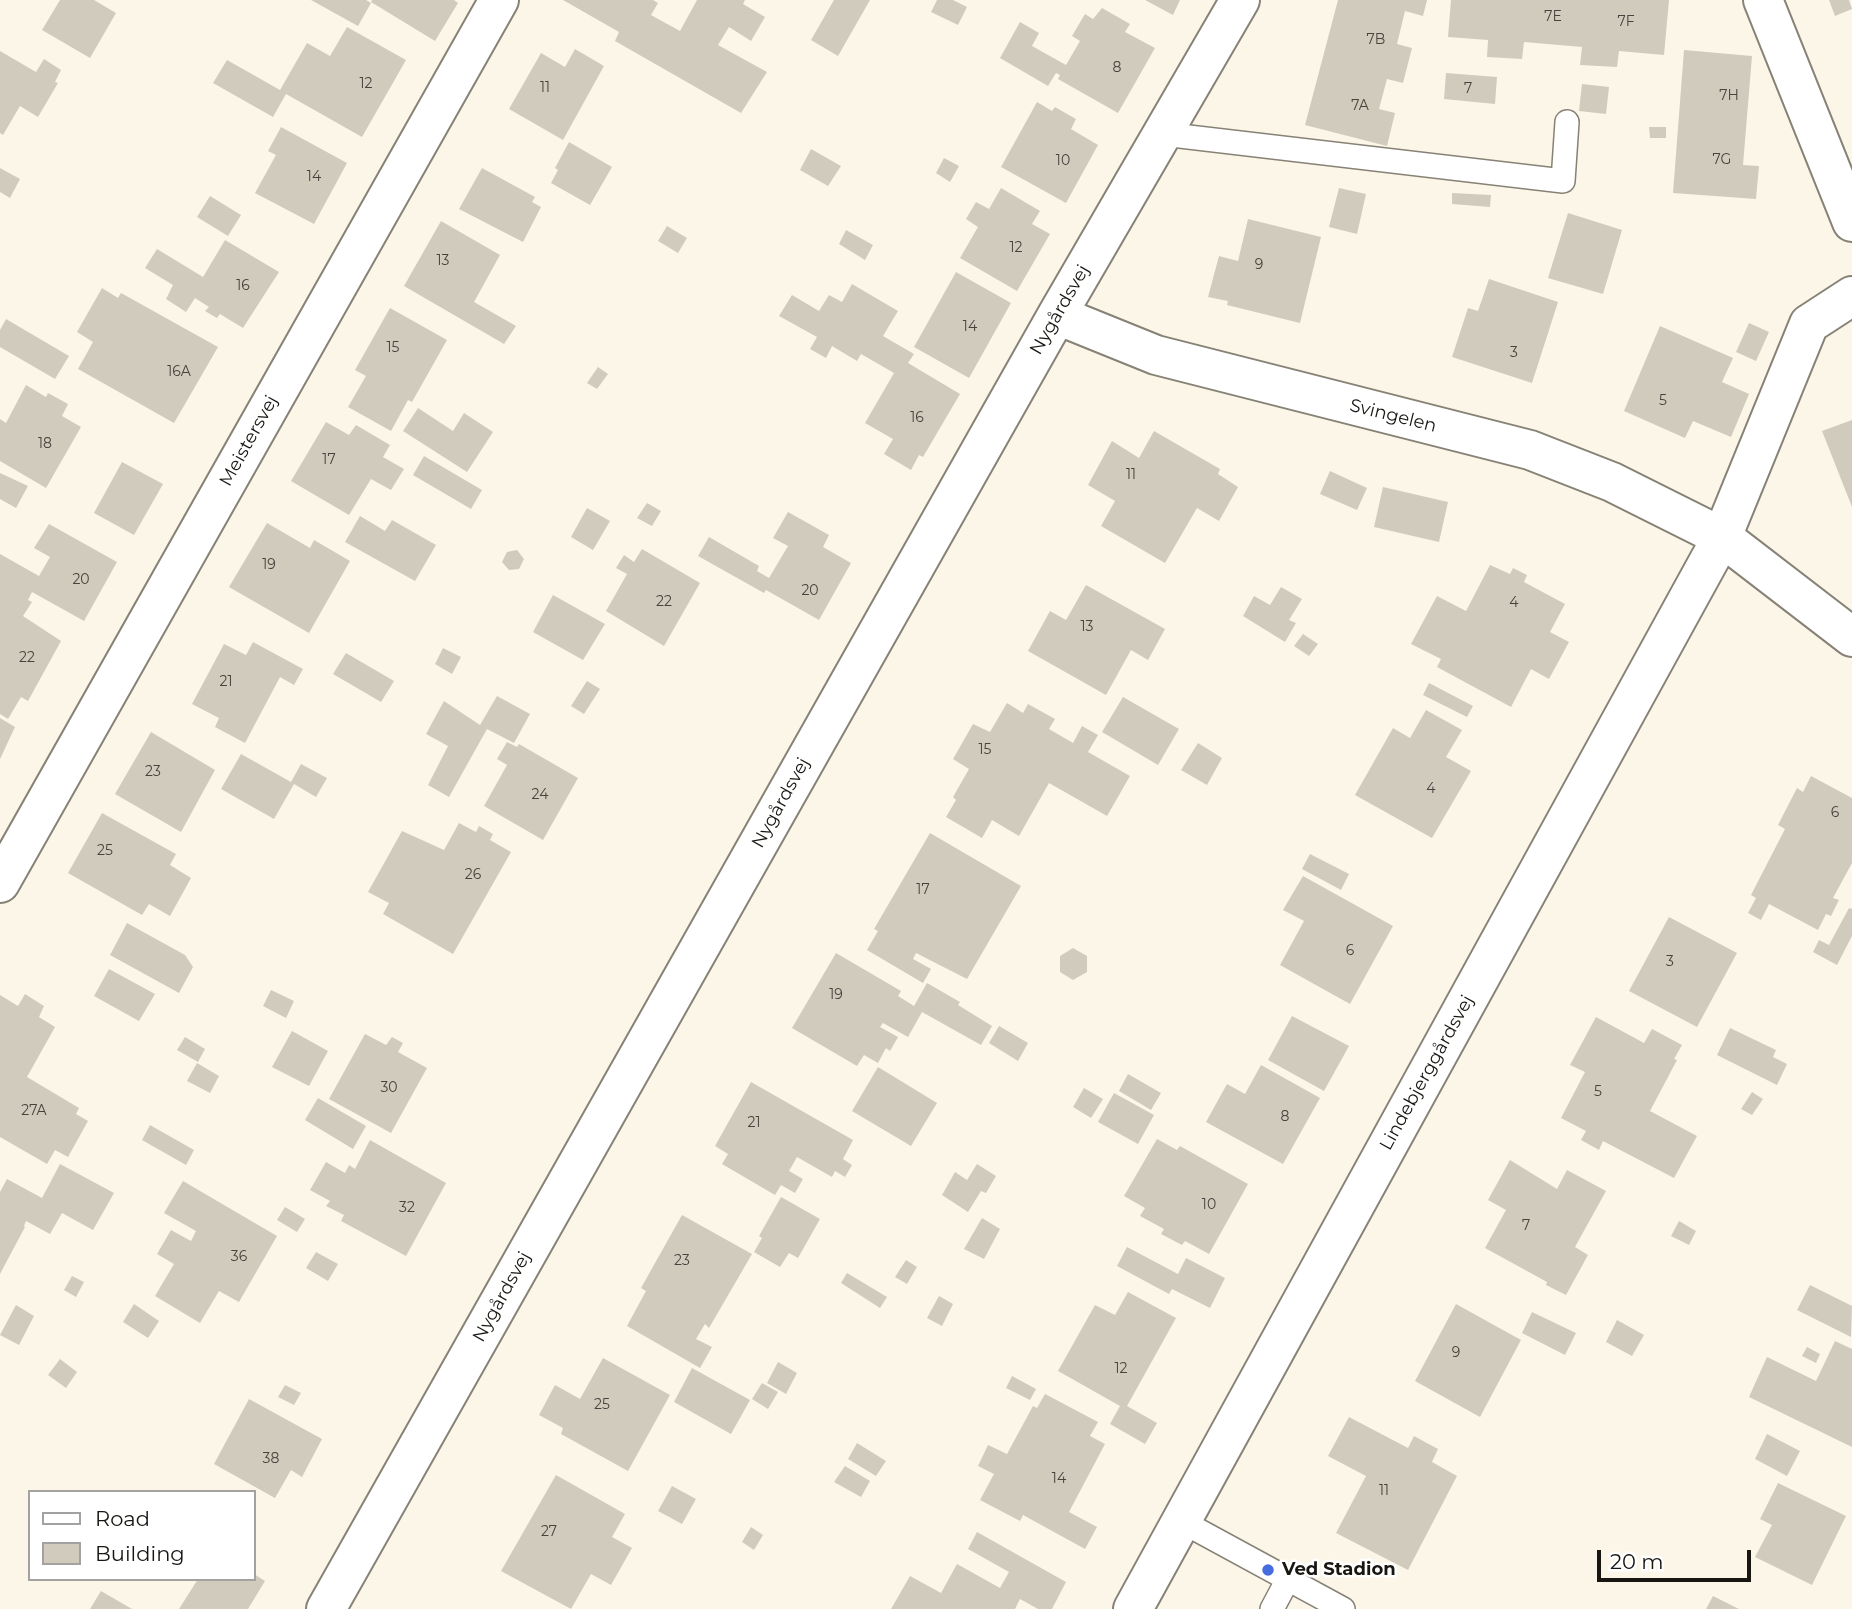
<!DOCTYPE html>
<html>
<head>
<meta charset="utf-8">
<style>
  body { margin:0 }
  #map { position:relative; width:1852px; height:1609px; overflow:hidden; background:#fcf6e8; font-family:Montserrat,sans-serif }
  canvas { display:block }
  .legend { position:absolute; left:28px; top:1490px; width:228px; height:91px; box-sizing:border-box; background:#fff; border:2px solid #a3a2a0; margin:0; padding:9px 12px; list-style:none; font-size:21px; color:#181611 }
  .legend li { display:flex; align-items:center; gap:14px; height:35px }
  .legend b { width:35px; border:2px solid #a3a2a0 }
  .scale { position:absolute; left:1597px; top:1550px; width:154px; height:32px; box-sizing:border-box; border:4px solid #181611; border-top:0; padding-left:9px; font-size:21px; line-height:24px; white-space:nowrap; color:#181611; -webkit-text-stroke:5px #fff; paint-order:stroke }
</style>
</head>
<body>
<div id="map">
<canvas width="1852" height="1609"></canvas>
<ul class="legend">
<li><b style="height:9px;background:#fff"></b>Road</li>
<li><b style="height:19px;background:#d1cbbe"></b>Building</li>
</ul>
<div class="scale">20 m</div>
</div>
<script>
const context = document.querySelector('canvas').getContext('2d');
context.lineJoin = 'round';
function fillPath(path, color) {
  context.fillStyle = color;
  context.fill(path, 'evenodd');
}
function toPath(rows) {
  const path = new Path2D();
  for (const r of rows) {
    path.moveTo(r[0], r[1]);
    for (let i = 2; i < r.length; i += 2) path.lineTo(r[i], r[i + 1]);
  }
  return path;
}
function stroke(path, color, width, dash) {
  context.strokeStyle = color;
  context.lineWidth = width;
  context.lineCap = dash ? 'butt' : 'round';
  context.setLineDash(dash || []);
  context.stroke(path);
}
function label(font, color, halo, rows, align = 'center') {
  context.font = font + ' Montserrat,sans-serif';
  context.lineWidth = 5;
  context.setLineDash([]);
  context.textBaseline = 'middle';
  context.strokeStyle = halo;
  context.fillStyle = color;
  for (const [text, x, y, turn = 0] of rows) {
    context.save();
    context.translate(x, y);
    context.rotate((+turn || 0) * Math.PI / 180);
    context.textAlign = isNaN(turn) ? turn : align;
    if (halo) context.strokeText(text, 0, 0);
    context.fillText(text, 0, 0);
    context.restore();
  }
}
const building = toPath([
  [60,0,94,0,116,13,90,58,42,30],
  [311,0,366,0,371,3,358,26],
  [372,0,454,0,458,3,435,41,371,2],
  [563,0,653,0,658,3,651,15,680,31,697,0,745,0,743,4,765,17,751,41,729,27,718,45,767,72,741,113,615,41,619,32],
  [834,0,870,0,838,56,811,40],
  [937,0,953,0,967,7,958,25,931,12],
  [1145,0,1180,0,1173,15],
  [1338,0,1427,0,1423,16,1405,11,1397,44,1412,48,1403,83,1387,79,1379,109,1395,113,1387,146,1305,125],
  [1451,0,1669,0,1664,55,1619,51,1617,67,1580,65,1582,47,1524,42,1522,59,1487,57,1488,40,1448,37],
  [1829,0,1849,0,1852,9,1835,16],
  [1102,8,1130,24,1125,32,1155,48,1118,113,1058,79,1060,75,1056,73,1048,86,1000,58,1020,22,1039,33,1032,46,1066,65,1080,41,1072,36,1085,14,1093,19],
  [347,27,406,60,362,137,286,94,273,117,213,83,227,60,280,90,307,43,330,56],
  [575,49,604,66,563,140,509,109,541,53,565,67],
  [1684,50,1752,56,1743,165,1759,166,1756,199,1673,193],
  [0,51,36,72,44,59,61,70,55,82,58,83,38,117,20,106,3,135,0,133],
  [1446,73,1497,77,1495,104,1444,99],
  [1582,84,1609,87,1606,114,1579,111],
  [1037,102,1052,111,1055,107,1076,119,1071,129,1098,145,1066,203,1001,167],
  [281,127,347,163,314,224,255,193,276,155,268,151],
  [1649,127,1666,127,1666,138,1650,138],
  [569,142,612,167,590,205,551,183,558,170,555,168],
  [811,149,841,166,828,186,800,170],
  [944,158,959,166,950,182,936,173],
  [0,168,20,179,10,198,0,192],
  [482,168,535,197,532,202,541,207,523,242,459,209],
  [1001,188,1040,211,1032,224,1050,234,1017,291,960,258,978,227,966,219,976,202,989,209],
  [1339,188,1366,194,1357,234,1329,227],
  [1452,193,1491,195,1490,207,1452,204],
  [210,196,241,215,228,236,197,217],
  [1568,213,1622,230,1603,294,1548,278],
  [1248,219,1321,237,1300,323,1227,305,1228,301,1208,297,1219,256,1238,261],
  [441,221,500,255,474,302,516,326,504,344,404,286],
  [667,226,687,238,678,253,658,241],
  [846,230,873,245,865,260,839,244],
  [225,240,279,272,243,328,220,314,217,318,205,311,209,307,195,298,186,312,166,299,173,285,145,268,157,249,203,277],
  [956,272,1011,303,969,378,914,347],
  [1489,279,1558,302,1532,383,1452,357,1468,308,1478,311],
  [852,284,898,311,883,336,914,354,908,363,960,394,923,457,919,455,911,470,884,454,893,439,865,423,894,373,861,354,857,361,832,346,826,358,810,349,817,337,779,316,792,295,819,311,829,295,842,302],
  [102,288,118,298,121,293,218,347,174,423,78,369,93,342,77,332],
  [390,308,447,340,412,402,408,400,391,431,348,407,366,376,355,370],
  [6,319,69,356,55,379,0,347,0,330],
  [1749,323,1769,332,1756,361,1736,352],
  [1660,326,1733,358,1722,382,1749,394,1731,437,1693,421,1685,438,1624,411],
  [598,367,608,374,597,389,587,383],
  [26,385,46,397,48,393,68,404,62,416,81,427,46,488,0,461,0,419,6,423],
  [418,408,453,431,464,413,493,432,467,472,403,431],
  [1852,420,1852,507,1822,431],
  [326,422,349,435,356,425,390,445,383,457,404,469,391,490,371,479,349,515,291,481],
  [1154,431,1220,469,1218,474,1238,487,1219,521,1197,508,1165,563,1101,526,1115,501,1088,485,1112,441,1139,458],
  [424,456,482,490,471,509,413,475],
  [122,462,163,484,134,535,94,513],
  [1330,471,1367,488,1357,510,1320,494],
  [0,473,28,486,16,508,0,499],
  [1383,487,1448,502,1439,542,1374,527],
  [647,503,661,511,652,526,637,518],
  [587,508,610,521,593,550,571,537],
  [788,512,829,535,823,547,851,563,819,620,766,590,764,593,698,556,709,537,759,566,757,571,769,578,788,546,773,538],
  [360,516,385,531,392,520,436,545,415,581,345,542],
  [267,523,310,548,314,540,350,561,309,633,229,587],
  [49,524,117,562,84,621,32,592,28,600,32,602,23,616,61,641,28,701,21,697,8,719,0,714,0,554,39,576,50,557,34,548],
  [642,549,700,583,664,646,606,611,627,574,616,568,624,555,634,562],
  [517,550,524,559,519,569,509,570,502,562,507,552],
  [1490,565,1510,574,1513,568,1527,575,1524,582,1565,604,1550,632,1569,642,1549,679,1531,669,1511,707,1437,667,1441,659,1411,644,1437,596,1466,611],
  [1086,585,1165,629,1148,660,1131,650,1106,695,1028,651,1050,611,1066,620],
  [1281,587,1302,599,1289,620,1296,623,1285,642,1243,616,1254,596,1270,605],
  [553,595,605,624,583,660,533,632],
  [1303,634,1318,644,1309,656,1294,646],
  [253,642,303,669,294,685,280,677,245,743,215,727,219,718,192,704,224,644,246,655],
  [443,648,461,657,452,674,435,664],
  [346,653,394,681,381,702,333,674],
  [587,681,600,689,584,714,571,706],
  [1429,683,1473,706,1467,717,1423,695],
  [497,696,530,714,514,743,487,729,449,797,428,785,448,746,426,734,444,701,480,725],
  [1123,697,1179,729,1158,765,1102,732],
  [1007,703,1023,713,1028,704,1055,719,1049,729,1073,743,1082,726,1098,735,1088,752,1130,776,1107,816,1049,783,1019,836,992,820,982,838,946,817,956,800,953,797,969,769,953,759,973,724,990,732],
  [1426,710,1462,730,1446,757,1471,771,1432,838,1355,795,1393,728,1410,738],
  [0,718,15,727,0,759],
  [151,732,215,770,181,832,115,794],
  [507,742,517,747,519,744,578,778,543,840,484,806,507,765,497,759],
  [1198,743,1222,758,1207,785,1181,770],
  [241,754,291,782,301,764,327,778,316,797,294,784,274,819,221,789],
  [1811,776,1852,798,1852,863,1833,898,1839,900,1831,916,1826,914,1818,930,1769,904,1761,920,1748,913,1756,898,1751,895,1785,829,1778,825,1797,788,1803,792],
  [102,813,176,854,170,865,191,878,170,916,149,904,142,915,68,873],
  [459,823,476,832,479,826,493,834,490,840,511,852,453,954,383,914,389,903,368,892,402,831,444,850],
  [930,833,1021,886,967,979,916,953,913,959,931,969,923,983,867,950,878,931,874,929],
  [1310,854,1349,874,1341,890,1302,869],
  [1303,876,1393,926,1350,1004,1280,965,1304,921,1283,910],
  [1849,908,1852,909,1852,936,1837,965,1813,952,1819,940,1829,945],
  [1669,917,1737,953,1697,1027,1629,991],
  [127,923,185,955,193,967,179,993,110,955],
  [1073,948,1087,956,1087,972,1073,980,1060,972,1060,956],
  [836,953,901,991,898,996,914,1006,927,983,960,1002,958,1005,992,1026,981,1045,922,1012,908,1037,883,1023,880,1027,898,1037,890,1051,886,1048,878,1063,864,1055,857,1066,792,1028],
  [109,969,155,994,139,1021,94,996],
  [271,990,294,1001,286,1018,263,1006],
  [25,994,44,1006,39,1017,55,1027,27,1077,79,1108,76,1114,88,1121,68,1157,55,1150,47,1164,0,1137,0,995,18,1006],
  [1292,1016,1349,1046,1324,1091,1268,1060],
  [1596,1017,1644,1043,1652,1029,1682,1045,1674,1059,1677,1060,1650,1111,1697,1136,1674,1178,1603,1141,1599,1150,1581,1140,1586,1131,1561,1118,1585,1072,1570,1065],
  [999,1026,1028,1043,1018,1061,989,1043],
  [1730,1028,1776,1050,1773,1057,1787,1064,1777,1085,1717,1055],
  [292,1031,328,1051,309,1086,272,1067],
  [365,1034,386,1045,392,1037,403,1043,398,1052,427,1068,391,1133,329,1099],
  [185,1037,205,1049,198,1062,177,1050],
  [197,1063,219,1076,210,1093,187,1081],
  [1261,1065,1320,1098,1283,1164,1206,1122,1227,1084,1245,1094],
  [878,1067,937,1103,911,1146,852,1111],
  [1128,1074,1161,1093,1151,1110,1119,1091],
  [751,1082,853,1140,843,1159,852,1165,845,1177,835,1171,832,1177,797,1157,789,1171,803,1179,795,1193,781,1185,775,1195,722,1164,728,1154,715,1146],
  [1084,1088,1103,1099,1091,1118,1073,1107],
  [1752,1092,1763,1099,1752,1115,1741,1109],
  [1114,1093,1154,1115,1138,1144,1098,1122],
  [318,1098,366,1126,353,1149,305,1120],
  [150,1125,194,1150,186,1165,142,1140],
  [1157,1139,1177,1150,1180,1146,1248,1184,1209,1254,1185,1241,1182,1245,1161,1234,1164,1229,1140,1216,1145,1208,1124,1196],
  [370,1140,446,1183,406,1256,341,1221,344,1215,326,1206,330,1201,310,1190,326,1162,345,1173,349,1165,355,1169],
  [1510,1160,1557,1189,1567,1170,1606,1191,1575,1247,1588,1255,1566,1295,1546,1285,1547,1282,1485,1248,1506,1210,1488,1200],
  [60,1164,114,1193,93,1230,62,1213,50,1234,26,1221,24,1226,25,1227,0,1274,0,1192,7,1179,42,1198],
  [977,1164,996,1176,986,1193,981,1191,968,1212,942,1195,955,1172,967,1180],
  [183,1181,277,1236,239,1302,219,1291,200,1323,155,1296,174,1264,157,1254,171,1230,191,1241,196,1231,164,1213],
  [781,1197,820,1219,798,1258,789,1253,780,1267,754,1252,762,1238,759,1236],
  [285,1207,305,1219,297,1232,277,1220],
  [682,1215,752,1254,709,1328,705,1324,696,1339,712,1347,700,1368,627,1326,646,1291,641,1288],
  [982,1218,1000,1229,984,1259,964,1249],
  [1679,1221,1696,1231,1689,1245,1671,1236],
  [1127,1247,1178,1274,1186,1258,1225,1278,1210,1308,1172,1289,1169,1294,1117,1266],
  [316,1252,338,1264,328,1281,306,1268],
  [906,1260,917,1267,907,1284,895,1277],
  [847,1273,887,1297,880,1308,841,1283],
  [72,1276,84,1282,76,1297,64,1290],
  [1810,1285,1852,1306,1851,1337,1797,1310],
  [1128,1292,1176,1318,1127,1406,1157,1423,1145,1444,1110,1424,1120,1406,1058,1371,1095,1305,1115,1315],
  [939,1296,953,1304,942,1326,927,1318],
  [134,1304,159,1321,148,1338,123,1322],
  [1456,1304,1521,1340,1480,1417,1415,1381],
  [16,1305,34,1316,19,1345,0,1335],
  [1532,1312,1576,1333,1565,1355,1522,1333],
  [1617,1320,1644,1335,1632,1356,1606,1342],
  [1835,1341,1852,1349,1852,1447,1749,1397,1767,1357,1816,1381],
  [1807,1347,1820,1354,1816,1363,1802,1356],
  [603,1358,670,1395,628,1471,561,1434,563,1428,539,1415,555,1385,580,1399],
  [60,1359,77,1372,66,1388,48,1375],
  [778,1362,797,1373,786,1394,767,1383],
  [692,1368,750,1400,731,1434,674,1402],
  [1012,1376,1036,1389,1030,1400,1006,1388],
  [762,1383,778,1392,768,1409,752,1399],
  [285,1385,301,1393,294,1405,278,1397],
  [1045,1394,1098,1422,1090,1436,1105,1444,1069,1512,1097,1527,1085,1549,1023,1515,1020,1521,980,1500,994,1474,978,1466,988,1445,1007,1454,1033,1406,1037,1408],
  [249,1399,322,1439,302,1477,291,1470,275,1498,214,1464],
  [1349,1417,1408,1448,1414,1436,1438,1449,1432,1462,1457,1476,1408,1570,1336,1533,1366,1476,1328,1456],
  [1767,1434,1800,1451,1787,1476,1755,1459],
  [857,1443,886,1461,876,1476,848,1459],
  [845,1466,870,1481,861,1497,834,1482],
  [556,1475,625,1514,612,1537,632,1548,611,1585,591,1574,571,1609,501,1571],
  [1778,1483,1846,1516,1812,1585,1755,1557,1772,1525,1760,1519],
  [672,1486,696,1499,682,1524,658,1511],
  [751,1527,763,1535,754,1550,742,1542],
  [977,1532,1066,1582,1052,1609,1038,1609,1020,1599,1015,1609,891,1609,910,1576,941,1593,957,1564,1000,1588,1009,1572,968,1549],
  [254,1574,265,1581,248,1609,179,1609,198,1579,254,1579],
  [101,1591,132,1609,90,1609],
  [1713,1596,1739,1609,1706,1609]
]);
const lane = toPath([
  [1163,134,1563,181,1567,122],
  [1181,1521,1343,1609],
  [1272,1609,1288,1579]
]);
const street = toPath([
  [1763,0,1852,222],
  [1057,315,1156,355,1530,450,1612,482,1722,537,1852,637],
  [0,883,499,0],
  [326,1609,1057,315,1240,0],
  [1133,1609,1722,537,1809,324,1852,296]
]);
const markers = [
  [1268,1570,7,"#476cdf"]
];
const numberNames = [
  ["7E",1553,17],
  ["7F",1626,22],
  ["7B",1376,40],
  ["8",1117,68],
  ["12",366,84],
  ["11",545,88],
  ["7",1468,89],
  ["7H",1729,96],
  ["7A",1360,106],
  ["7G",1722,160],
  ["10",1063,161],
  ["14",314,177],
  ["12",1016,248],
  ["13",443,261],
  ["9",1259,265],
  ["16",243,286],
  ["14",970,327],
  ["15",393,348],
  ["3",1514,353],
  ["16A",179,372],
  ["5",1663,401],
  ["16",917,418],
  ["18",45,444],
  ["17",329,460],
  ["11",1131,475],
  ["19",269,565],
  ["20",81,580],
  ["20",810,591],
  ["22",664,602],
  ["4",1514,603],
  ["13",1087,627],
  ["22",27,658],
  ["21",226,682],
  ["15",985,750],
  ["23",153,772],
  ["4",1431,789],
  ["24",540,795],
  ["6",1835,813],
  ["25",105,851],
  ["26",473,875],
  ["17",923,890],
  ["6",1350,951],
  ["3",1670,962],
  ["19",836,995],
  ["30",389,1088],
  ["5",1598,1092],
  ["27A",34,1111],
  ["8",1285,1117],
  ["21",754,1123],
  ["10",1209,1205],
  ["32",407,1208],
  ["7",1526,1226],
  ["36",239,1257],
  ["23",682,1261],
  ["9",1456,1353],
  ["12",1121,1369],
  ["25",602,1405],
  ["38",271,1459],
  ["14",1059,1479],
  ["11",1384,1491],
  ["27",549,1532]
];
const streetNames = [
  ["Nygårdsvej",1060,310,-60],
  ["Svingelen",1393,416,14],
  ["Meistersvej",249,441,-61],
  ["Nygårdsvej",781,803,-61],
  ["Lindebjerggårdsvej",1427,1073,-61],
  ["Nygårdsvej",502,1297,-61]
];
const poiNames = [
  ["Ved Stadion",1282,1570]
];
fillPath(building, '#d1cbbe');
stroke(lane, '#878276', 26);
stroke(street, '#878276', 42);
stroke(lane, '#fff', 23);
stroke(street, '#fff', 38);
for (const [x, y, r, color] of markers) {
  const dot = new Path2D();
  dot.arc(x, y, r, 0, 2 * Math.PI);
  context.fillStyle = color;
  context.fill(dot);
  stroke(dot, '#fff', 2.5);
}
label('14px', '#46433c', null, numberNames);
label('18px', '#181611', '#fff', streetNames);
label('bold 18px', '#181611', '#fff', poiNames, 'left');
</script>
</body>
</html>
